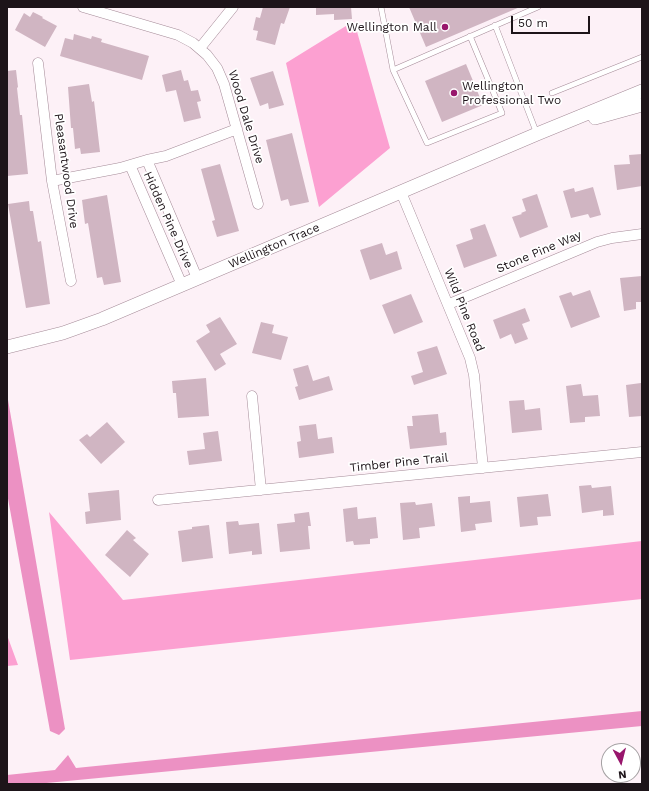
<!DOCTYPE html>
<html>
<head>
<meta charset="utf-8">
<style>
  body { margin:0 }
  #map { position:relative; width:649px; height:791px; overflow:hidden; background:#fdf1f7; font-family:"Work Sans",sans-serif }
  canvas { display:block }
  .frame { position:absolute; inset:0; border:8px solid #1d1419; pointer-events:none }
  .north { position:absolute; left:601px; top:743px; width:40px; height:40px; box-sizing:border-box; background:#fff; border:1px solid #a5a1a3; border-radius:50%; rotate:173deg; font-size:11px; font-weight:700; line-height:16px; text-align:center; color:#1d1419 }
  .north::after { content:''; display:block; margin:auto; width:14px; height:18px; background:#98166c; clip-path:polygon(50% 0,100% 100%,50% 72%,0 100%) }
  .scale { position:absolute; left:511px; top:16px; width:79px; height:18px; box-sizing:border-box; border:2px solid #1d1419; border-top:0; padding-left:5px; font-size:12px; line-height:14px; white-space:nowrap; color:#1d1419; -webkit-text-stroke:3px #fff; paint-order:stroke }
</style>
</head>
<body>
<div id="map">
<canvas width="649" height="791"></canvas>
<div class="frame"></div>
<div class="north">N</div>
<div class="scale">50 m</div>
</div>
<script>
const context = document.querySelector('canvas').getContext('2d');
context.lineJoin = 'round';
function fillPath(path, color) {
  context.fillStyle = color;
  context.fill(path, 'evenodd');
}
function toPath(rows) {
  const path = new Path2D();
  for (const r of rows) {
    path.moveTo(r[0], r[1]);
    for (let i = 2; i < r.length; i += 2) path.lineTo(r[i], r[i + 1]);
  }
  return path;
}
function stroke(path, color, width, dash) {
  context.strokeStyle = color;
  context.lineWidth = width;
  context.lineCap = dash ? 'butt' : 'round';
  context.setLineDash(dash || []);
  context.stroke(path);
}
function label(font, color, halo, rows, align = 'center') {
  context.font = font + ' "Work Sans",sans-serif';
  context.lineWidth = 3.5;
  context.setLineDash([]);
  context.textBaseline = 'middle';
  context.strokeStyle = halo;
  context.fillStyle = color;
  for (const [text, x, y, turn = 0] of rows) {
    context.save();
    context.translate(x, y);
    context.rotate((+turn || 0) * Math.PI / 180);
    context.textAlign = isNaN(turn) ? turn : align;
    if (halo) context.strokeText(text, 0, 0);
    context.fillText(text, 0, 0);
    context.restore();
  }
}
const forest = toPath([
  [354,21,390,148,319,207,286,63],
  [49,512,123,600,642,541,642,599,70,660],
  [7,635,18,665,7,666]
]);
const water = toPath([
  [7,394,65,729,59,735,50,731,7,493],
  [642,711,642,726,36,784,7,784,7,775,55,770,68,755,76,768]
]);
const building = toPath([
  [263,7,290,7,284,24,281,23,275,45,256,40,258,31,253,30,256,17,260,18],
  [316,7,351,7,352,19,334,20,334,14,316,15],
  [409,7,520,7,426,47],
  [33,12,43,17,42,18,57,26,45,47,15,30,24,13,30,17],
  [74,34,91,39,92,36,102,39,101,42,149,56,142,80,60,56,65,38,73,40],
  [466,64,483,105,442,122,425,81],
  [16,70,18,87,17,88,20,115,22,115,28,174,7,176,7,71],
  [181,70,184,81,188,80,191,91,198,90,201,101,197,102,201,118,184,122,176,90,166,92,162,75],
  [273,71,284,105,269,109,268,103,260,106,250,78],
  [89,84,92,102,94,101,100,152,81,154,80,148,75,149,73,128,71,128,68,87],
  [292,133,309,202,290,206,288,199,281,201,266,140],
  [642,154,642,186,617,190,614,165,630,164,629,155],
  [220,164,239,231,217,237,212,221,215,220,201,169],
  [593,187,601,215,590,218,588,214,571,218,563,191,574,188,575,192],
  [537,194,548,227,520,238,512,217,522,214,521,213,526,211,522,199],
  [107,195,121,282,104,285,102,277,97,278,88,223,85,224,82,200],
  [29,201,30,211,33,211,38,242,41,241,50,304,26,308,8,204],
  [485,224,497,256,464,268,456,245,473,239,470,229],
  [382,243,386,255,397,251,402,269,370,280,360,250],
  [642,276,642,302,636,302,636,309,624,311,620,278],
  [590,290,600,317,571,328,559,296,571,292,573,296],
  [411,294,423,322,394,334,382,305],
  [525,308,530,321,522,324,528,339,515,344,511,334,500,339,493,320],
  [220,317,237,344,220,354,226,364,215,371,196,341,210,332,206,325],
  [261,322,274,325,272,333,288,337,281,360,252,353],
  [437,346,447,374,414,385,411,376,423,372,417,352],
  [308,365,313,381,329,376,333,390,299,400,295,387,298,386,293,369],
  [206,378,209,416,178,418,176,393,173,393,172,381],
  [641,383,642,416,629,417,626,385],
  [581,384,583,396,598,395,600,416,585,417,585,422,570,423,566,386],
  [524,400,525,410,540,408,542,430,512,433,509,401],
  [438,414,440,433,446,432,447,445,410,449,407,426,413,426,412,416],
  [107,422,125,442,101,464,79,440,87,434,90,437],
  [316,424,318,439,332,437,334,453,299,458,297,442,301,441,299,426],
  [218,431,222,461,189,465,187,451,205,449,203,433],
  [591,485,592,488,611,486,614,515,603,516,603,510,582,513,579,486],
  [119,490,121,520,86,524,85,512,90,511,88,493],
  [548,494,551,516,537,517,538,525,520,527,517,497],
  [470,496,470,503,490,501,492,522,475,524,476,530,461,532,458,497],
  [415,502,416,505,432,503,435,526,419,528,420,538,403,540,400,503],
  [357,507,358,519,376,517,378,538,370,539,370,544,354,545,353,541,346,542,343,509],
  [309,512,311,526,308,526,310,549,280,552,277,524,295,522,294,514],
  [238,521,239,525,259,523,262,554,252,555,252,551,229,554,226,522],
  [209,525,213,558,182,562,178,531,192,529,192,527],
  [127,530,136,538,133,540,149,554,130,577,105,555]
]);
const service = toPath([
  [381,7,393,70,427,143,502,113,470,36],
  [495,25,537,134],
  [393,70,538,7],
  [552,93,642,57]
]);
const minor = toPath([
  [83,7,178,35,193,43,207,55,217,68,224,84,258,204],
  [200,48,233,7],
  [38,63,52,181,71,281],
  [147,160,197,278],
  [130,165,182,285],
  [52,181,120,168,147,160,166,156,237,129],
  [401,192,470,358,474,375,483,468],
  [449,304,597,242,612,238,642,234],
  [252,396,261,490],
  [158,500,642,452]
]);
const tertiary = toPath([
  [595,118,642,105],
  [7,347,63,333,102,319,537,134,642,91]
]);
const markers = [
  [445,27,4,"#98166c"],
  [454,93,4,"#98166c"]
];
const poiNames = [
  ["Wellington Mall",437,27],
  ["Wellington",462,86,"left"],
  ["Professional Two",462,100,"left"]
];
const streetNames = [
  ["Wood Dale Drive",246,117,73],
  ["Pleasantwood Drive",66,171,82],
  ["Hidden Pine Drive",168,220,66],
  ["Wellington Trace",274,246,-23],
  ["Stone Pine Way",539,252,-23],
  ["Wild Pine Road",464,310,68],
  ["Timber Pine Trail",399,463,-6]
];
fillPath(forest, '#fca0d1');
fillPath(water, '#ec91c3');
fillPath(building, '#d0b5c2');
stroke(service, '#a58b98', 6);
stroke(minor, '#a58b98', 11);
stroke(tertiary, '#a58b98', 14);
stroke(service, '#fff', 5);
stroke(minor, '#fff', 10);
stroke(tertiary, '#fff', 13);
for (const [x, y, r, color] of markers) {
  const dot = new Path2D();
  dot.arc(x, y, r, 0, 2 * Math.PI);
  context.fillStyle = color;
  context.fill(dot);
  stroke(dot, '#fff', 1.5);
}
label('12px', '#1d1419', '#fff', poiNames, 'right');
label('12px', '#1d1419', '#fff', streetNames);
</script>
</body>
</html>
